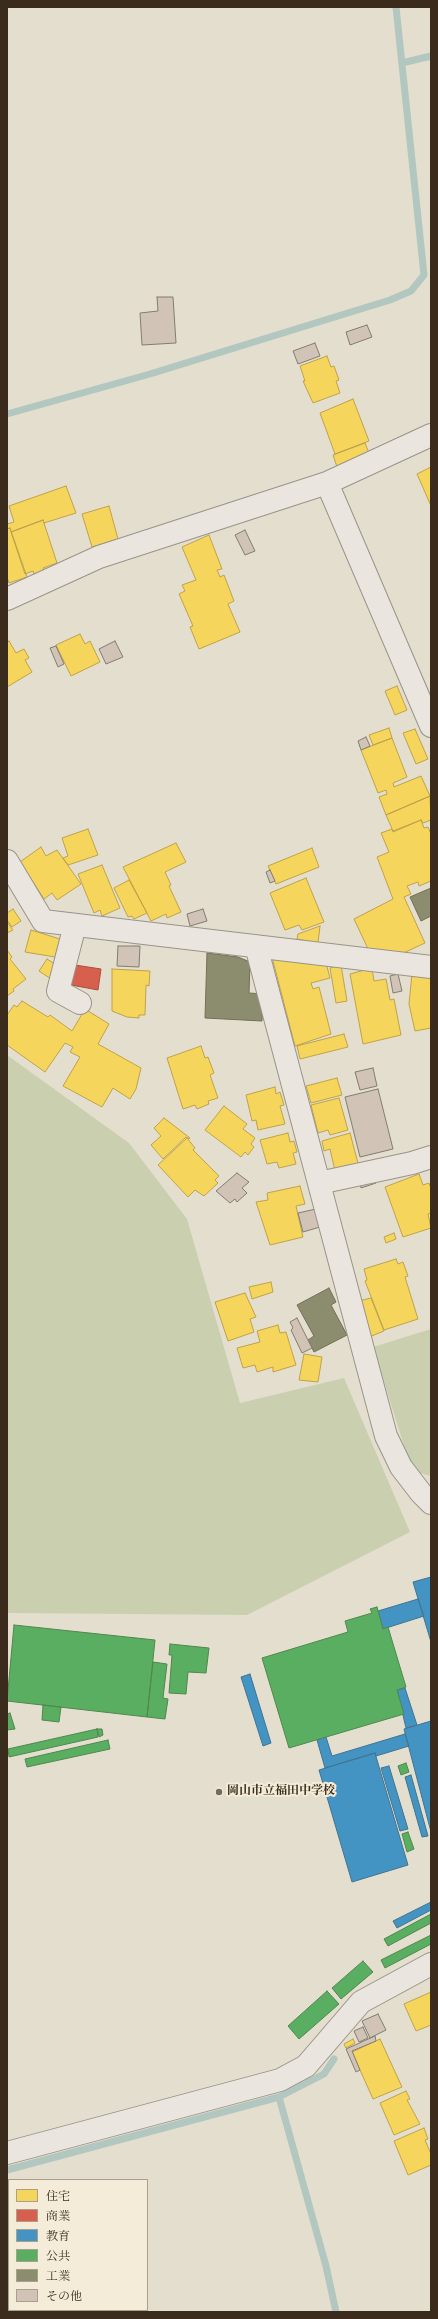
<!DOCTYPE html>
<html>
<head>
<meta charset="utf-8">
<style>
  body { margin:0 }
  #map { position:relative; width:438px; height:2319px; overflow:hidden; background:#e4dece; font-family:"IM FELL English","Noto Serif JP",serif }
  canvas { display:block }
  .frame { position:absolute; inset:0; border:8px solid #3a2b1c; pointer-events:none }
  .legend { position:absolute; left:8px; top:2179px; width:140px; height:132px; box-sizing:border-box; background:#f4ecd9; border:1px solid #aa9f8d; margin:0; padding:5px 7px; list-style:none; font-size:12px; color:#3a2b1c }
  .legend li { display:flex; align-items:center; gap:8px; height:20px }
  .legend b { width:20px; border:1px solid #aa9f8d }
</style>
</head>
<body>
<div id="map">
<canvas width="438" height="2319"></canvas>
<div class="frame"></div>
<ul class="legend">
<li><b style="height:11px;background:#f6d55c"></b>住宅</li>
<li><b style="height:11px;background:#d6604d"></b>商業</li>
<li><b style="height:11px;background:#4393c3"></b>教育</li>
<li><b style="height:11px;background:#5aae61"></b>公共</li>
<li><b style="height:11px;background:#8c8c6e"></b>工業</li>
<li><b style="height:11px;background:#d1c3b6"></b>その他</li>
</ul>
</div>
<script>
const context = document.querySelector('canvas').getContext('2d');
context.lineJoin = 'round';
function fillPath(path, color) {
  context.fillStyle = color;
  context.fill(path, 'evenodd');
}
function toPath(rows) {
  const path = new Path2D();
  for (const r of rows) {
    path.moveTo(r[0], r[1]);
    for (let i = 2; i < r.length; i += 2) path.lineTo(r[i], r[i + 1]);
  }
  return path;
}
function stroke(path, color, width, dash) {
  context.strokeStyle = color;
  context.lineWidth = width;
  context.lineCap = dash ? 'butt' : 'round';
  context.setLineDash(dash || []);
  context.stroke(path);
}
function label(font, color, halo, rows, align = 'center') {
  context.font = font + ' "IM FELL English","Noto Serif JP",serif';
  context.lineWidth = 4;
  context.setLineDash([]);
  context.textBaseline = 'middle';
  context.strokeStyle = halo;
  context.fillStyle = color;
  for (const [text, x, y, turn = 0] of rows) {
    context.save();
    context.translate(x, y);
    context.rotate((+turn || 0) * Math.PI / 180);
    context.textAlign = isNaN(turn) ? turn : align;
    if (halo) context.strokeText(text, 0, 0);
    context.fillText(text, 0, 0);
    context.restore();
  }
}
const green = toPath([
  [7,1055,129,1143,187,1219,240,1403,344,1378,410,1532,247,1615,7,1613],
  [431,1329,431,1476,412,1471,373,1347]
]);
const homes = toPath([
  [327,356,331,367,334,366,339,380,336,381,340,393,313,403,303,381,305,381,300,366,327,356],
  [353,399,369,441,335,454,320,413,353,399],
  [365,443,369,453,337,467,333,455,365,443],
  [431,467,431,506,417,474,431,467],
  [66,486,76,513,44,523,43,520,11,532,10,528,7,529,7,524,14,522,9,506,66,486],
  [109,506,118,539,92,547,82,514,109,506],
  [43,520,57,563,43,568,44,571,34,574,33,571,25,574,11,532,43,520],
  [10,528,27,577,9,583,7,577,7,529,10,528],
  [209,535,222,569,217,570,220,577,224,575,234,601,228,604,240,632,199,649,190,627,193,626,179,594,185,591,182,585,196,580,182,547,209,535],
  [80,634,85,644,90,641,100,662,71,676,56,645,80,634],
  [9,641,16,653,24,649,29,658,25,660,32,672,7,687,7,643,9,641],
  [397,686,407,710,395,715,385,691,397,686],
  [389,728,392,738,373,745,369,735,389,728],
  [415,729,428,759,416,764,403,733,415,729],
  [392,738,407,777,393,783,394,787,421,776,430,796,386,815,379,797,387,794,386,790,378,793,361,750,392,738],
  [430,796,431,820,423,823,421,820,393,831,386,815,430,796],
  [421,820,424,828,428,827,431,834,431,881,419,886,418,882,407,886,411,894,404,897,425,943,399,955,369,951,354,919,393,899,377,857,389,852,381,833,392,829,393,832,421,820],
  [88,829,98,855,68,865,63,858,68,856,62,838,88,829],
  [176,843,186,862,165,872,171,885,169,886,181,912,167,918,166,914,151,921,123,867,176,843],
  [41,847,46,856,57,850,81,884,57,900,52,893,44,899,20,862,41,847],
  [312,848,319,867,276,884,268,866,312,848],
  [102,865,120,908,102,916,100,910,94,913,78,874,102,865],
  [306,878,324,922,302,930,299,925,285,930,270,893,306,878],
  [129,880,147,913,134,919,132,916,128,917,114,888,129,880],
  [13,909,21,921,12,927,7,920,7,913,13,909],
  [7,922,13,930,7,933,7,922],
  [320,926,318,943,297,939,298,934,320,926],
  [31,930,60,939,55,957,25,952,31,930],
  [7,950,12,957,10,959,26,979,13,989,14,991,7,996,7,950],
  [283,954,285,961,306,956,325,959,330,978,311,983,313,989,319,987,331,1034,295,1046,272,957,283,954],
  [47,959,63,969,54,981,39,971,47,959],
  [341,965,347,1001,336,1003,330,968,341,965],
  [372,968,374,981,386,979,390,1000,394,999,401,1035,363,1044,350,974,372,968],
  [112,969,150,971,149,986,146,985,145,1015,139,1015,139,1018,127,1017,112,1011,112,969],
  [412,974,431,976,431,1028,415,1031,409,1004,412,974],
  [22,1001,48,1017,50,1015,72,1031,85,1009,109,1024,98,1044,141,1068,136,1089,130,1099,113,1088,102,1107,63,1086,80,1057,70,1052,73,1047,65,1043,45,1072,7,1045,7,1015,14,1005,17,1007,22,1001],
  [344,1034,348,1047,300,1059,297,1046,344,1034],
  [201,1046,205,1058,208,1057,214,1073,210,1075,218,1098,208,1101,209,1104,197,1109,195,1105,183,1109,167,1058,201,1046],
  [337,1078,342,1095,311,1103,306,1086,337,1078],
  [275,1087,276,1094,280,1092,284,1105,280,1106,285,1124,258,1130,256,1120,252,1121,246,1095,275,1087],
  [339,1098,348,1130,330,1135,328,1130,318,1133,311,1105,339,1098],
  [224,1106,247,1124,243,1129,255,1138,251,1144,254,1147,248,1155,245,1152,241,1157,205,1130,224,1106],
  [164,1118,190,1138,189,1139,186,1137,163,1159,151,1145,161,1136,154,1128,164,1118],
  [288,1133,290,1142,294,1141,297,1152,293,1153,296,1164,279,1168,277,1162,267,1164,260,1140,288,1133],
  [350,1133,359,1167,336,1175,330,1149,324,1151,322,1141,350,1133],
  [187,1138,195,1148,193,1150,219,1176,215,1180,218,1183,204,1196,195,1190,188,1197,158,1165,187,1138],
  [419,1174,423,1185,429,1183,431,1189,431,1213,428,1214,431,1228,403,1237,385,1187,419,1174],
  [300,1186,305,1204,296,1206,303,1237,270,1245,256,1202,268,1200,267,1193,300,1186],
  [394,1233,396,1239,386,1243,384,1237,394,1233],
  [396,1259,398,1264,403,1262,408,1276,405,1277,418,1319,384,1330,365,1281,367,1280,364,1269,396,1259],
  [271,1282,273,1292,252,1299,249,1287,271,1282],
  [245,1293,256,1317,250,1319,254,1332,228,1341,215,1302,245,1293],
  [371,1298,384,1331,369,1337,359,1301,371,1298],
  [278,1325,280,1333,286,1332,296,1365,273,1372,273,1367,257,1372,255,1365,243,1368,237,1348,260,1342,257,1331,278,1325],
  [304,1354,322,1357,318,1382,299,1380,304,1354],
  [431,1992,431,2025,416,2031,404,2004,431,1992],
  [353,2039,355,2043,346,2048,344,2044,353,2039],
  [380,2039,402,2087,373,2099,352,2052,380,2039],
  [406,2091,410,2099,407,2100,420,2124,394,2135,380,2103,406,2091],
  [424,2128,428,2139,425,2140,431,2154,431,2165,408,2175,394,2141,424,2128]
]);
const shops = toPath([
  [75,965,101,969,98,990,71,985,75,965]
]);
const schools = toPath([
  [431,1577,431,1642,413,1582,431,1577],
  [418,1599,424,1616,383,1629,378,1611,418,1599],
  [250,1674,271,1743,263,1746,241,1677,250,1674],
  [405,1688,417,1725,406,1728,397,1690,405,1688],
  [431,1721,431,1832,404,1729,431,1721],
  [405,1734,409,1746,376,1756,375,1753,325,1768,317,1740,326,1737,332,1756,405,1734],
  [375,1753,408,1865,352,1882,319,1770,375,1753],
  [389,1766,408,1829,400,1831,381,1768,389,1766],
  [411,1775,428,1836,422,1837,405,1777,411,1775],
  [431,1902,431,1910,397,1928,393,1921,431,1902]
]);
const public = toPath([
  [377,1607,383,1629,388,1627,406,1687,397,1690,404,1714,289,1748,262,1658,348,1632,345,1621,372,1613,370,1609,377,1607],
  [14,1625,155,1640,147,1717,7,1701,14,1625],
  [170,1644,209,1648,206,1673,188,1672,186,1694,169,1693,172,1655,169,1655,170,1644],
  [153,1662,167,1664,163,1698,168,1699,165,1719,147,1717,153,1662],
  [43,1705,61,1707,59,1722,42,1720,43,1705],
  [10,1713,15,1729,7,1730,7,1714,10,1713],
  [97,1729,102,1729,103,1735,99,1737,97,1729],
  [97,1729,98,1737,9,1757,8,1749,97,1729],
  [108,1740,110,1749,27,1767,25,1759,108,1740],
  [406,1763,409,1772,401,1775,398,1766,406,1763],
  [408,1832,414,1849,407,1852,402,1834,408,1832],
  [431,1914,431,1923,388,1946,384,1939,431,1914],
  [431,1935,431,1944,385,1968,381,1960,431,1935],
  [363,1961,373,1972,341,1999,332,1988,363,1961],
  [327,1991,339,2004,299,2039,288,2026,327,1991]
]);
const industry = toPath([
  [431,888,431,916,421,921,410,897,431,888],
  [207,953,238,957,250,962,249,993,263,994,262,1021,205,1018,207,953],
  [329,1288,336,1302,331,1305,347,1335,314,1352,308,1340,314,1336,297,1305,329,1288]
]);
const stream = toPath([
  [402,63,431,56],
  [7,414,150,374,390,300,411,291,424,275,396,7],
  [279,2097,326,2266,336,2312],
  [7,2170,279,2097,324,2074,334,2059]
]);
const building = toPath([
  [157,297,173,297,176,343,142,345,140,313,158,311,157,297],
  [367,325,372,337,350,345,346,332,367,325],
  [315,343,320,356,298,364,293,351,315,343],
  [245,530,255,551,245,555,235,535,245,530],
  [115,641,123,657,106,664,99,649,115,641],
  [56,646,64,664,58,667,50,648,56,646],
  [366,737,370,746,361,750,358,741,366,737],
  [270,870,275,881,270,883,266,872,270,870],
  [203,909,207,921,190,926,187,914,203,909],
  [118,946,140,946,139,967,117,966,118,946],
  [398,974,402,991,393,993,390,976,398,974],
  [373,1068,377,1086,360,1090,355,1072,373,1068],
  [378,1089,393,1149,360,1157,345,1097,378,1089],
  [237,1173,249,1182,242,1188,247,1193,237,1202,235,1199,230,1203,216,1191,237,1173],
  [374,1175,376,1183,361,1188,359,1179,374,1175],
  [316,1209,320,1227,303,1232,298,1213,316,1209],
  [297,1318,312,1348,302,1353,291,1330,293,1328,290,1322,297,1318],
  [378,2014,386,2030,370,2038,362,2021,378,2014],
  [363,2027,368,2038,359,2042,354,2031,363,2027],
  [375,2036,376,2041,352,2051,360,2070,356,2072,346,2049,375,2036]
]);
const minor = toPath([
  [327,483,431,726],
  [7,599,99,557,327,483,431,435],
  [7,861,43,921,431,967],
  [75,925,58,991,80,1003],
  [256,946,386,1436,401,1467,421,1493,431,1503],
  [319,1183,412,1163,431,1157],
  [7,2153,280,2080,306,2066,361,2002,431,1964]
]);
const markers = [
  [219,1792,4,"#766a5a"]
];
const poiNames = [
  ["岡山市立福田中学校",227,1792]
];
fillPath(green, '#cad0af');
fillPath(homes, '#f6d55c');
stroke(homes, '#bea249', 1);
fillPath(shops, '#d6604d');
stroke(shops, '#a7503e', 1);
fillPath(schools, '#4393c3');
stroke(schools, '#407491', 1);
fillPath(public, '#5aae61');
stroke(public, '#50874c', 1);
fillPath(industry, '#8c8c6e');
stroke(industry, '#736f55', 1);
stroke(stream, '#b1c7c0', 7);
fillPath(building, '#d1c3b6');
stroke(building, '#817c72', 1);
stroke(minor, '#999489', 24);
stroke(minor, '#eae6df', 22);
for (const [x, y, r, color] of markers) {
  const dot = new Path2D();
  dot.arc(x, y, r, 0, 2 * Math.PI);
  context.fillStyle = color;
  context.fill(dot);
  stroke(dot, '#f4ecd9', 1.5);
}
label('bold 12px', '#3a2b1c', '#f4ecd9', poiNames, 'left');
</script>
</body>
</html>
